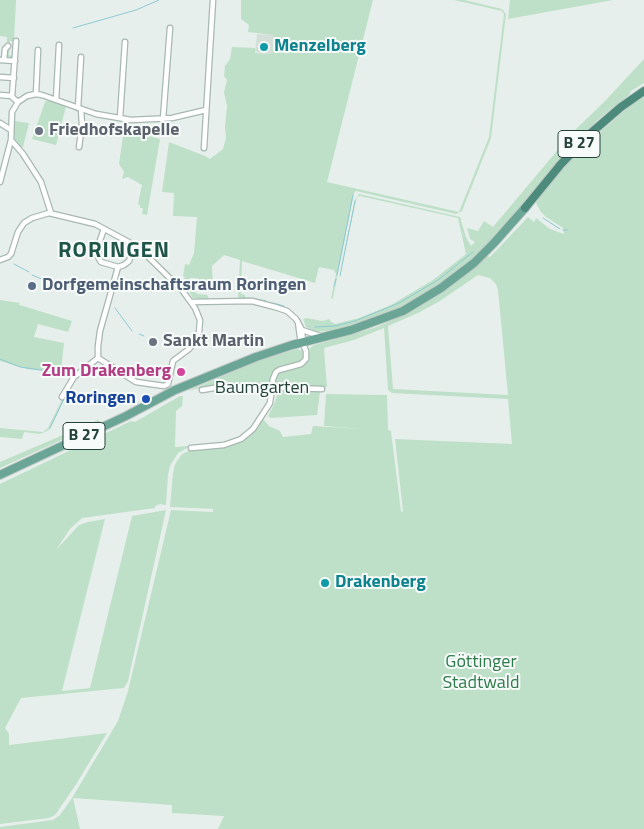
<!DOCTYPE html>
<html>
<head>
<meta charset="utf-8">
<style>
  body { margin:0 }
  canvas { display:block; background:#e6efeb }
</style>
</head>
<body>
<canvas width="644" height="829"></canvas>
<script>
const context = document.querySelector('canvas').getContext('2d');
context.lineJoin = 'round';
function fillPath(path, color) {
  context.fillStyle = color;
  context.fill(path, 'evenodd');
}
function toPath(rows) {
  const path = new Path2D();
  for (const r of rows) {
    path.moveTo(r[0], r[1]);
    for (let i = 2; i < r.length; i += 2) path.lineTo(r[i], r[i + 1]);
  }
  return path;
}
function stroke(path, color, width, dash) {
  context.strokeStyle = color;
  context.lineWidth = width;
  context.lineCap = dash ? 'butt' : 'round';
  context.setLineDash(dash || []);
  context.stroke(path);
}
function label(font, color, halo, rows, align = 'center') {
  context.font = font + ' "Titillium Web",sans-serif';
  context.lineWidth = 4;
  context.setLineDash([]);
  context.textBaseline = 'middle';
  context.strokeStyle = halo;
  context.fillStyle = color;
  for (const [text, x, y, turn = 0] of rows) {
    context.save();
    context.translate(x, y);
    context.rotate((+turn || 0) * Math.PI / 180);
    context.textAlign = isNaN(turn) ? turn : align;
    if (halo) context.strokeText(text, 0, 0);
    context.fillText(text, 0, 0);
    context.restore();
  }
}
const built = toPath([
  [257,34,274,35,272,54,255,52]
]);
const green = toPath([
  [0,0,16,0,14,41,10,41,9,55,13,56,12,59,8,59,6,56,6,52,9,46,7,43,7,37,0,36],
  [241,0,373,0,327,182,459,212,489,137,504,14,502,11,454,0,464,0,502,9,506,14,491,138,462,211,456,214,356,191,354,193,333,298,331,299,336,274,334,270,319,267,315,283,242,261,241,294,245,295,245,297,266,300,266,302,254,299,238,299,240,260,224,255,212,266,213,289,209,290,208,286,204,286,204,283,201,282,203,278,200,281,195,278,190,278,188,282,197,294,207,295,210,300,193,298,188,289,181,283,185,277,183,276,185,264,189,265,194,253,197,217,173,216,174,193,162,192,169,142,205,156,210,159,223,149,226,138,225,127,227,106,224,92,227,80,224,76,225,66,230,59,232,47,255,48,255,53,272,54,274,35,248,32,249,25,241,19],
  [510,0,613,0,508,19],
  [644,59,644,83,631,91,629,95,600,118,577,140,494,239,468,263,439,285,409,303,389,313,361,324,336,330,316,332,306,327,303,319,307,318,322,321,330,319,330,321,335,324,359,318,391,305,433,280,466,254,458,218,360,196,357,197,339,275,355,200,359,194,460,217,466,237,471,246,475,242,470,239,467,228,478,231,484,221,493,227,572,133,606,100],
  [644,97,644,829,218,829,224,816,172,813,172,805,73,798,80,829,0,829,0,827,53,820,60,815,72,798,118,721,128,691,171,510,213,512,213,509,170,507,173,473,175,464,182,454,193,449,237,441,262,418,269,426,280,431,283,437,311,434,313,426,362,429,324,426,326,394,387,395,388,430,391,431,401,512,403,511,395,439,512,444,508,399,392,393,388,390,384,328,354,340,324,348,327,387,278,385,275,384,275,378,280,372,305,363,308,358,310,348,314,345,374,328,400,317,422,305,464,275,487,256,490,257,528,217,534,222,536,218,550,229,564,234,563,228,546,217,541,212,536,203,552,181,575,154,632,104],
  [478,275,490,278,496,284,498,290,508,395,393,389,388,326,418,313,440,301],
  [49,100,66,106,56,145,32,139,45,102],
  [14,121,29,123,23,147,20,147,13,137],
  [124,129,160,139,147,215,142,214,143,208,140,208,140,205,138,204,142,185,128,177,122,179,124,172,119,164],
  [0,300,20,303,19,305,23,306,72,321,68,332,38,324,34,337,64,343,61,371,76,371,72,374,27,369,0,361],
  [296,349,304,351,305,358,300,362,274,371,268,385,234,385,227,381,217,385,212,385,188,391,256,362],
  [278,391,320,392,317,415,271,418,268,416,275,402],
  [180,396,183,396,182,406,176,411,175,447,189,446,189,447,178,453,170,466,168,475,166,505,160,504,155,506,155,508,82,518,70,529,56,550,79,525,88,522,105,519,62,691,90,688,132,516,166,510,128,681,124,688,21,698,5,728,9,734,9,745,107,733,75,786,55,815,49,818,0,824,0,484,131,421,135,422],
  [63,397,65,397,50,429,45,432,39,434,24,432,22,439,0,437,0,428,43,432,48,428],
  [98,420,101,422,0,468,0,462]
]);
const stream = toPath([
  [73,28,136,10,159,0],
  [543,218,560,229],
  [563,230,567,230],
  [14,264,29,272],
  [32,275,54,284],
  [337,275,353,195],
  [340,276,355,201],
  [63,285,70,287],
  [334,286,336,279],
  [248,298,266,301],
  [241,299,245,298],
  [273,303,284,306],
  [115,308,132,331],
  [315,327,335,326,355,321,399,303,438,280,473,252],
  [139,334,144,336],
  [0,359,20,367,56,372],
  [59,372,71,373],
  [265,416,272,402,274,390],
  [258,426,261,421],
  [50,428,64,399],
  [249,436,254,431]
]);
const minor = toPath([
  [16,41,12,97,18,102],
  [0,60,15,61],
  [4,60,5,49,8,46],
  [0,77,14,78],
  [36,94,38,50],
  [0,95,12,96],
  [56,100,59,45],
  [78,108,81,57],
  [120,118,125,42],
  [163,119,170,28],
  [0,123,11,130],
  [11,140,23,154,41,182,51,213],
  [79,147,82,125,81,109],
  [204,148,213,0],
  [0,182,11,140,12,112,18,102,27,96,36,94,42,95,96,114,131,120,172,118,206,110],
  [104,229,98,246,98,257,101,262,118,267,124,265,129,261,135,245],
  [0,260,8,257,11,254,18,232,24,223,32,218,49,213,95,224,138,247,182,290,195,308,200,320,199,332,195,342,189,349,173,361,168,384,164,386,136,382,98,358,98,346,100,331,118,267],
  [191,302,252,301,275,307,287,311,296,319,301,328,303,339],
  [302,330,320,336],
  [202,390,226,386,322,389],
  [62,397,74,377,98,358],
  [191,448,224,445,241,439,253,429,270,403,273,379,276,372,279,370,301,364,306,359,306,351,300,337,298,322]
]);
const primary = toPath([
  [0,475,126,416,175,390,256,357,292,345,351,330,403,311,441,288,474,263,494,243,525,208]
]);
const trunk = toPath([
  [525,208,561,164,592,132,621,107,644,91]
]);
const markers = [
  [264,47,5,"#0f9aa8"],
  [39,131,5,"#6b7280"],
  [32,286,5,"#5c6f8a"],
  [153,342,5,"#6b7280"],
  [181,372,5,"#d1479c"],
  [146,399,5,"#1a4fb4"],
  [325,583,5,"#0f9aa8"]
];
const shields = [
  [579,144,42],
  [84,436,42]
];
const shieldNames = [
  ["B 27",579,144],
  ["B 27",84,436]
];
const cultureNames = [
  ["Menzelberg",274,47],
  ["Drakenberg",335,583]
];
const worshipNames = [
  ["Friedhofskapelle",49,131],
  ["Sankt Martin",163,342]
];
const serviceNames = [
  ["Dorfgemeinschaftsraum Roringen",42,286]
];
const hotelNames = [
  ["Zum Drakenberg",171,372]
];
const streetNames = [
  ["Baumgarten",262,389]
];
const transitNames = [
  ["Roringen",136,399]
];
const parkNames = [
  ["Göttinger",481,663],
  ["Stadtwald",481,684]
];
const districtNames = [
  ["RORINGEN",114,252]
];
fillPath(built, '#d4dfda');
fillPath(green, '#bfe0c8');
stroke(stream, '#8ec9d4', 1);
stroke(minor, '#a8b8b2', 7);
stroke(primary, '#c2cac8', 10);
stroke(trunk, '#c2cac8', 10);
stroke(minor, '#fff', 4.5);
stroke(primary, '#6aa596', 8);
stroke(trunk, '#4c8a7c', 8);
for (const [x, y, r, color] of markers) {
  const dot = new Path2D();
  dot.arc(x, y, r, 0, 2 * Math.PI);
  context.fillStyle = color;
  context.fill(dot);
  stroke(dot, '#f7fbf9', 2);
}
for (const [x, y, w] of shields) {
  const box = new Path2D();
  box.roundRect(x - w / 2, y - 13.5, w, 27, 4);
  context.fillStyle = '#f7fbf9';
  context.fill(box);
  stroke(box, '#24423a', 1);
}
label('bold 16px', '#24423a', null, shieldNames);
label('bold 18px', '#0d838f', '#f7fbf9', cultureNames, 'left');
label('bold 18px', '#5b616d', '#f7fbf9', worshipNames, 'left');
label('bold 18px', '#4e5e75', '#f7fbf9', serviceNames, 'left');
label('bold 18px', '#b23c85', '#f7fbf9', hotelNames, 'right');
label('18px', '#24423a', '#f7fbf9', streetNames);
label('bold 18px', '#164399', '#f7fbf9', transitNames, 'right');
label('18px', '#2d7a4b', '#f7fbf9', parkNames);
context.letterSpacing = '1px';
label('bold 22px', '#1f5548', '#f7fbf9', districtNames);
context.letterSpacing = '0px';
</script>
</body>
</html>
